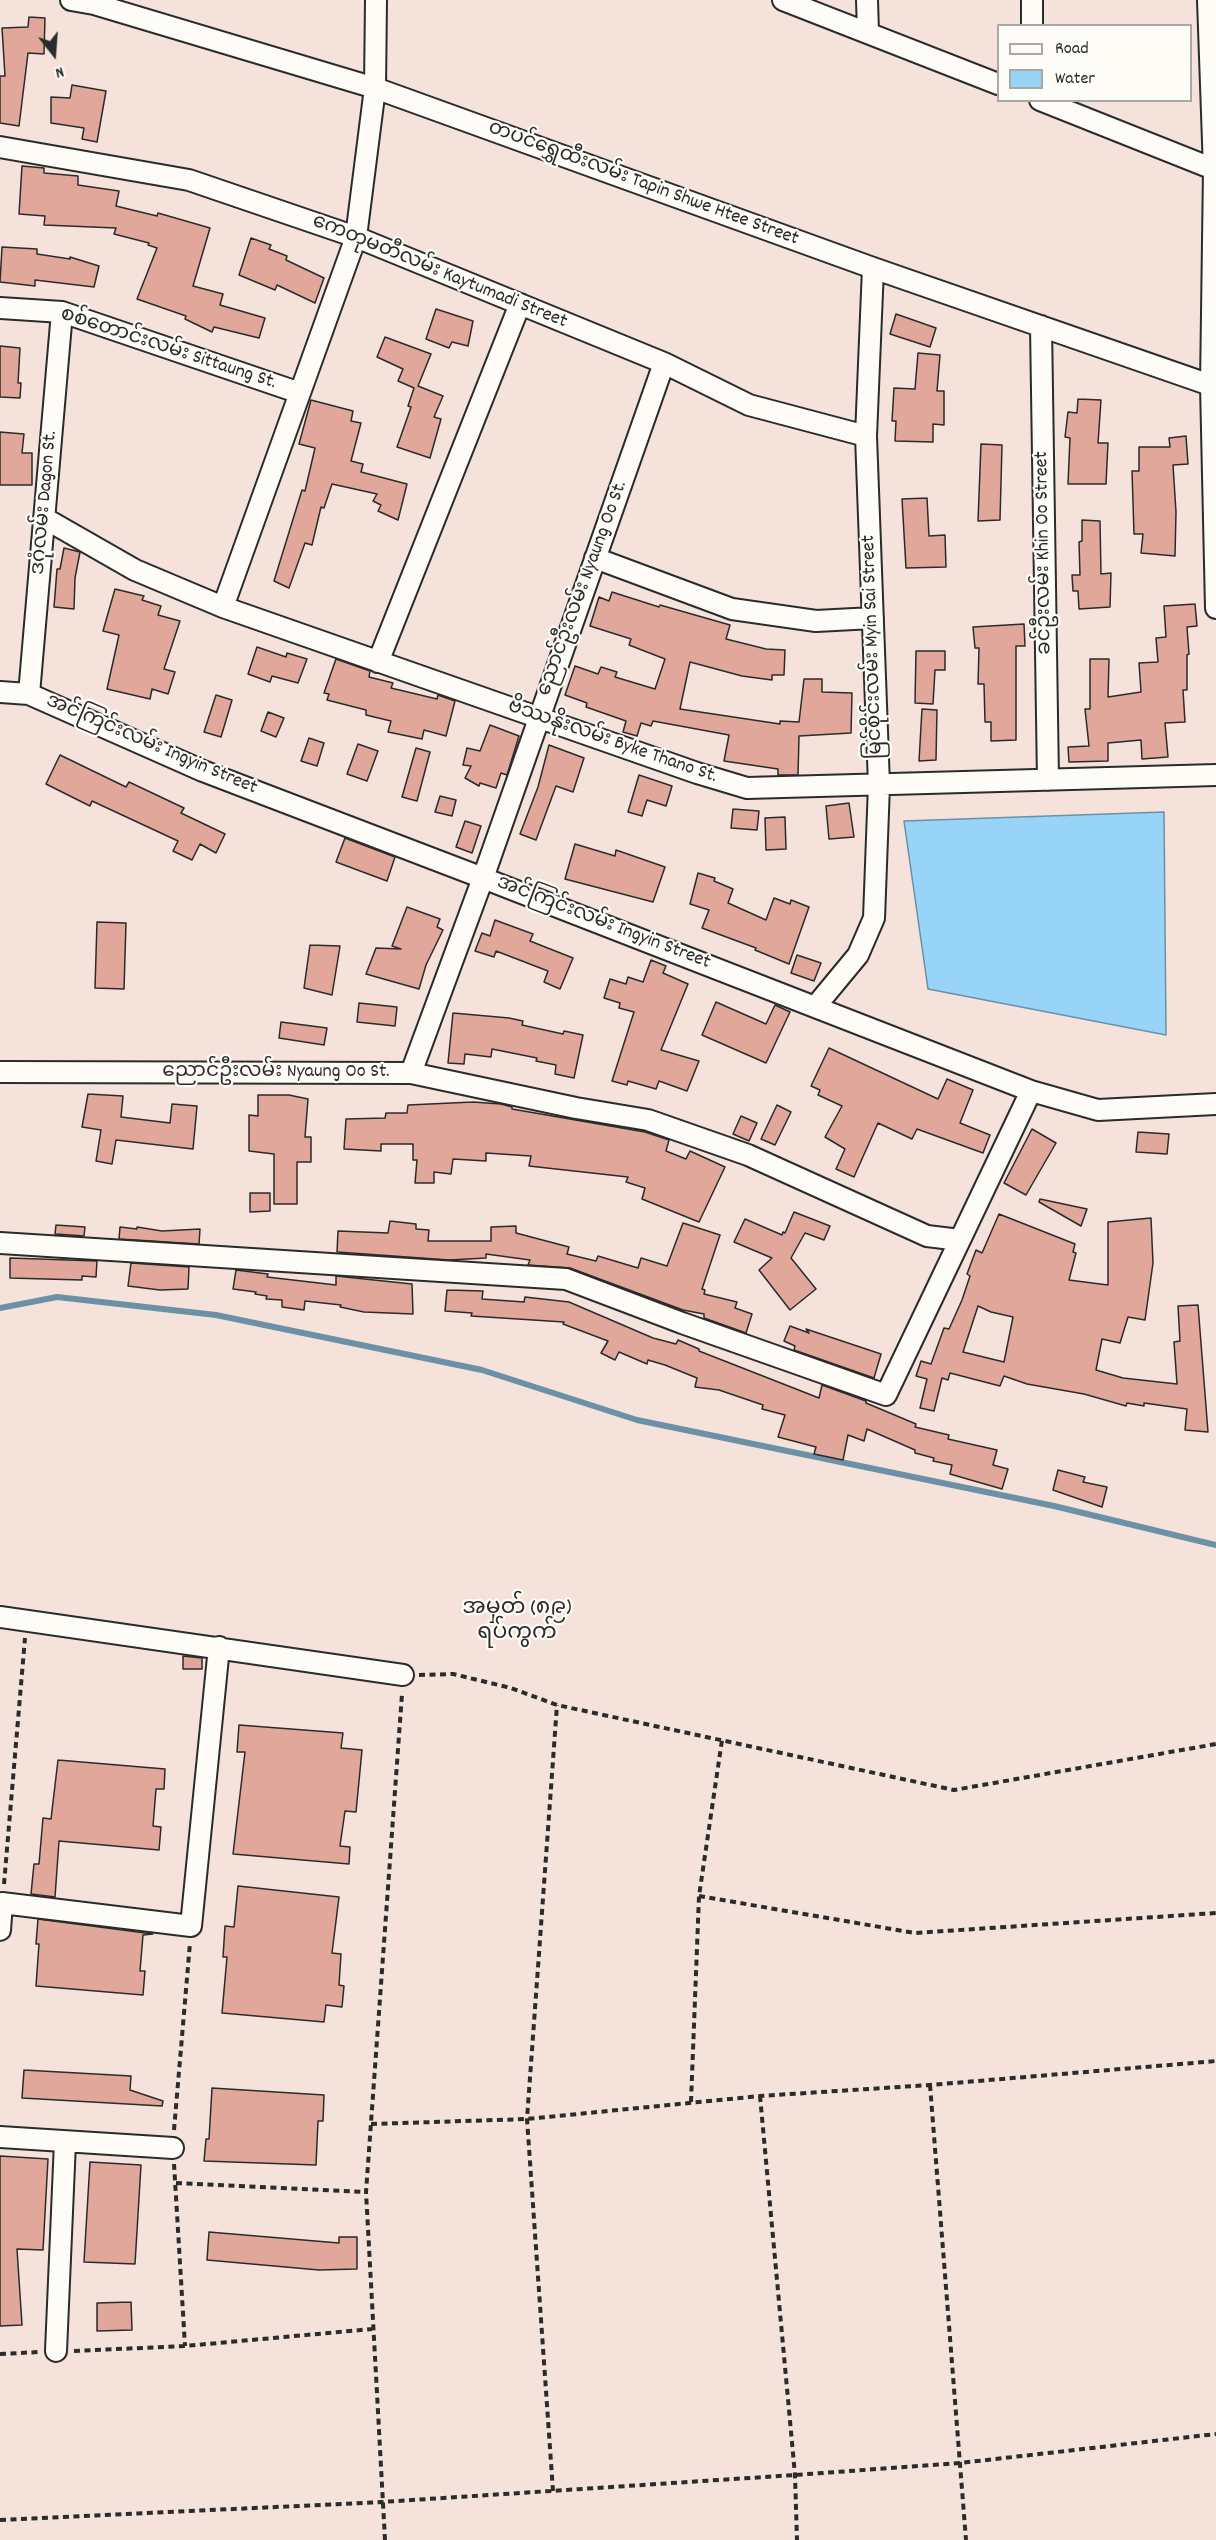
<!DOCTYPE html>
<html>
<head>
<meta charset="utf-8">
<style>
  body { margin:0 }
  #map { position:relative; width:1216px; height:2540px; overflow:hidden; background:#f4e2db; font-family:Dekko,sans-serif }
  canvas { display:block }
  .legend { position:absolute; left:997px; top:24px; width:195px; height:78px; box-sizing:border-box; background:#fdfcf7; border:2px solid #a9a8a5; margin:0; padding:8px 10px; list-style:none; font-size:18px; color:#2b2b2b }
  .legend li { display:flex; align-items:center; gap:12px; height:30px }
  .legend b { width:30px; border:2px solid #a9a8a5 }
  .north { position:absolute; left:24px; top:24px; width:60px; height:60px; -webkit-text-stroke:4px #fdfcf7; paint-order:stroke; rotate:163deg; font-size:16px; font-weight:700; line-height:24px; text-align:center; color:#2b2b2b }
  .north::after { content:''; display:block; margin:auto; width:21px; height:27px; background:#2b2b2b; clip-path:polygon(50% 0,100% 100%,50% 72%,0 100%) }
</style>
</head>
<body>
<div id="map">
<canvas width="1216" height="2540"></canvas>
<ul class="legend">
<li><b style="height:8px;background:#fdfcf7"></b>Road</li>
<li><b style="height:16px;background:#98d4f8"></b>Water</li>
</ul>
<div class="north">N</div>
</div>
<script>
const context = document.querySelector('canvas').getContext('2d');
context.lineJoin = 'round';
function fillPath(path, color) {
  context.fillStyle = color;
  context.fill(path, 'evenodd');
}
function toPath(rows) {
  const path = new Path2D();
  for (const r of rows) {
    path.moveTo(r[0], r[1]);
    for (let i = 2; i < r.length; i += 2) path.lineTo(r[i], r[i + 1]);
  }
  return path;
}
function stroke(path, color, width, dash) {
  context.strokeStyle = color;
  context.lineWidth = width;
  context.lineCap = dash ? 'butt' : 'round';
  context.setLineDash(dash || []);
  context.stroke(path);
}
function label(font, color, halo, rows, align = 'center') {
  context.font = font + ' Dekko,"Noto Sans Myanmar",sans-serif';
  context.lineWidth = 4.5;
  context.setLineDash([]);
  context.textBaseline = 'middle';
  context.strokeStyle = halo;
  context.fillStyle = color;
  for (const [text, x, y, turn = 0] of rows) {
    context.save();
    context.translate(x, y);
    context.rotate((+turn || 0) * Math.PI / 180);
    context.textAlign = isNaN(turn) ? turn : align;
    if (halo) context.strokeText(text, 0, 0);
    context.fillText(text, 0, 0);
    context.restore();
  }
}
const water = toPath([
  [1164,812,1166,1035,928,989,904,821,1164,812]
]);
const stream = toPath([
  [0,1308,57,1297,216,1315,482,1370,637,1420,1054,1506,1216,1545]
]);
const building = toPath([
  [29,17,45,18,44,54,28,53,19,126,0,123,0,76,5,76,2,28,28,27,29,17],
  [72,85,106,91,97,142,82,139,84,128,51,123,51,97,70,98,72,85],
  [22,166,44,168,44,173,78,176,78,185,119,191,116,206,157,216,158,213,210,228,193,286,223,294,220,305,265,318,259,338,214,327,212,332,185,319,186,316,137,299,157,248,148,245,149,243,114,234,116,228,44,225,45,216,19,214,22,166],
  [251,238,271,245,269,249,287,256,286,260,324,278,315,303,277,285,275,290,239,275,251,238],
  [2,247,37,249,37,254,70,259,70,257,99,266,94,287,35,280,35,286,0,282,2,247],
  [436,309,473,321,468,346,452,342,449,348,426,339,436,309],
  [896,314,936,328,930,347,890,334,896,314],
  [385,337,431,354,418,386,443,396,434,417,441,419,430,458,397,447,411,407,408,406,414,388,398,381,403,369,377,357,385,337],
  [0,346,20,348,18,383,21,383,20,398,0,397,0,346],
  [918,353,940,355,937,391,944,391,944,425,933,424,933,442,895,441,896,421,892,421,894,388,915,389,918,353],
  [1078,399,1101,400,1098,443,1108,443,1106,484,1068,484,1070,438,1065,437,1068,412,1077,413,1078,399],
  [311,400,353,411,351,421,361,423,351,461,363,464,361,472,407,484,398,520,378,511,381,505,373,501,377,494,332,484,324,508,321,507,312,545,305,543,289,588,274,581,302,490,305,491,315,448,299,444,311,400],
  [0,432,24,434,22,453,32,453,32,485,0,485,0,432],
  [1186,436,1188,464,1173,465,1176,512,1175,556,1141,553,1143,534,1134,534,1132,471,1139,471,1139,447,1170,447,1169,438,1186,436],
  [981,444,1002,445,1000,520,978,521,981,444],
  [927,498,929,536,945,535,946,567,906,568,902,499,927,498],
  [1082,520,1100,521,1101,574,1111,573,1110,607,1079,609,1078,591,1073,591,1072,575,1080,575,1079,542,1082,541,1082,520],
  [64,548,80,552,75,578,74,609,54,607,57,569,60,569,64,548],
  [115,589,144,596,142,600,161,606,158,615,180,621,164,669,175,672,168,694,152,689,150,699,107,689,119,635,103,631,115,589],
  [612,592,659,607,660,605,730,625,726,639,766,649,785,650,784,675,772,675,772,680,742,676,690,662,680,709,780,724,780,721,799,722,804,679,822,679,822,692,852,693,851,733,799,736,798,775,778,775,778,769,724,761,729,735,653,721,651,726,641,723,637,736,623,732,626,721,586,707,587,703,565,695,575,666,598,674,601,667,617,672,615,677,655,689,665,659,629,645,631,639,590,626,599,597,609,601,612,592],
  [1195,604,1197,626,1187,627,1189,654,1187,655,1187,690,1183,690,1185,722,1165,723,1168,757,1142,759,1141,740,1108,743,1108,761,1069,762,1068,747,1089,746,1085,709,1090,709,1090,659,1109,659,1108,697,1141,692,1139,663,1158,662,1156,638,1166,637,1164,606,1195,604],
  [1024,624,1025,646,1016,646,1016,740,991,741,991,722,985,722,984,684,978,684,979,648,975,648,973,627,1024,624],
  [257,647,286,657,287,653,307,659,298,683,272,676,270,682,248,674,257,647],
  [916,651,945,651,945,670,935,670,933,704,915,703,916,651],
  [336,659,370,671,369,677,393,683,391,688,437,699,438,695,455,701,446,736,424,730,422,739,388,732,391,721,366,715,366,710,327,700,329,694,324,693,336,659],
  [216,695,232,700,221,737,204,732,216,695],
  [922,709,937,710,936,760,919,761,922,709],
  [268,712,284,718,276,737,261,731,268,712],
  [490,725,519,736,507,775,501,773,496,788,480,783,479,786,465,778,471,766,463,765,467,748,480,751,490,725],
  [309,738,324,743,317,766,301,761,309,738],
  [358,744,378,751,367,781,347,774,358,744],
  [549,745,584,758,573,792,556,786,536,840,520,834,538,787,549,745],
  [416,748,430,752,417,801,402,797,416,748],
  [60,755,126,787,129,782,184,808,181,813,225,834,216,853,200,844,192,860,173,851,178,841,92,801,90,806,46,784,60,755],
  [639,775,672,786,666,806,647,800,642,816,628,812,639,775],
  [440,796,456,800,452,816,435,812,440,796],
  [849,803,854,837,829,839,826,806,849,803],
  [733,809,759,811,757,830,731,828,733,809],
  [785,817,786,849,766,850,765,818,785,817],
  [465,821,481,826,472,853,456,847,465,821],
  [345,838,395,857,387,881,336,862,345,838],
  [575,844,615,856,616,850,665,867,653,902,565,879,575,844],
  [698,873,715,878,714,881,733,889,728,903,766,920,774,898,790,904,791,900,809,907,789,964,755,950,756,948,702,928,709,910,690,904,698,873],
  [407,907,440,919,437,927,443,930,426,965,419,989,366,974,376,948,401,949,392,946,407,907],
  [495,920,533,934,530,941,573,958,560,989,544,982,548,971,496,951,494,957,475,951,482,933,490,936,495,920],
  [97,922,126,923,124,989,95,988,97,922],
  [310,945,340,946,332,995,304,988,310,945],
  [797,955,821,963,814,981,791,973,797,955],
  [651,960,666,966,663,973,688,984,661,1050,699,1061,687,1091,659,1081,656,1089,628,1081,627,1085,612,1081,634,1012,619,1008,620,1003,604,998,610,979,626,984,628,977,643,982,651,960],
  [716,1002,766,1024,775,1005,790,1012,766,1063,702,1035,716,1002],
  [359,1003,397,1007,395,1026,357,1022,359,1003],
  [453,1013,509,1018,523,1021,522,1025,563,1034,564,1031,583,1035,574,1078,555,1074,556,1065,536,1061,537,1058,492,1049,491,1057,465,1054,464,1064,448,1063,453,1013],
  [281,1022,327,1028,324,1045,279,1038,281,1022],
  [829,1048,938,1099,947,1079,973,1090,960,1123,990,1135,983,1153,917,1129,912,1139,878,1123,854,1177,836,1169,845,1149,825,1137,842,1106,818,1095,820,1090,811,1086,829,1048],
  [88,1094,123,1096,121,1117,170,1123,172,1104,197,1106,193,1149,116,1140,112,1164,96,1161,101,1130,82,1127,88,1094],
  [258,1095,289,1095,308,1099,305,1137,311,1137,311,1162,297,1162,297,1204,274,1204,274,1154,249,1151,249,1115,258,1116,258,1095],
  [473,1102,501,1104,512,1107,512,1109,645,1132,669,1140,666,1151,686,1159,690,1151,725,1167,699,1222,642,1199,645,1188,626,1182,628,1177,529,1166,531,1156,486,1153,486,1161,453,1159,451,1174,434,1172,434,1183,415,1183,417,1160,413,1160,413,1144,381,1144,381,1151,344,1149,346,1119,385,1118,386,1113,407,1113,408,1105,473,1102],
  [777,1105,791,1112,775,1145,761,1139,777,1105],
  [741,1116,757,1123,749,1141,733,1134,741,1116],
  [1032,1129,1056,1143,1026,1195,1004,1183,1032,1129],
  [1138,1132,1169,1134,1167,1154,1136,1152,1138,1132],
  [250,1193,270,1193,270,1211,250,1212,250,1193],
  [1040,1199,1087,1209,1081,1226,1039,1202,1040,1199],
  [794,1212,830,1226,824,1240,805,1233,791,1258,816,1289,790,1310,759,1270,772,1258,734,1242,745,1219,782,1235,783,1232,785,1233,794,1212],
  [999,1214,1075,1244,1073,1252,1076,1253,1069,1280,1108,1285,1108,1222,1151,1218,1153,1263,1145,1320,1128,1317,1120,1343,1102,1339,1096,1370,1123,1378,1177,1384,1174,1342,1180,1341,1178,1306,1198,1305,1208,1432,1185,1430,1187,1409,1144,1403,1144,1406,1127,1403,1126,1406,1084,1394,1027,1384,1004,1376,1000,1386,950,1373,948,1380,942,1378,934,1411,920,1408,927,1379,916,1376,921,1361,931,1364,944,1328,949,1329,962,1300,970,1276,967,1274,976,1250,982,1253,999,1214],
  [978,1306,991,1312,1013,1317,1004,1362,963,1352,978,1306],
  [390,1221,416,1224,416,1229,429,1230,428,1241,491,1241,491,1227,516,1226,516,1233,569,1247,567,1254,596,1261,598,1256,638,1268,641,1258,667,1266,683,1223,720,1235,702,1289,705,1290,704,1294,737,1302,735,1308,752,1314,746,1333,704,1318,704,1314,683,1310,570,1268,528,1265,530,1260,486,1254,486,1258,449,1260,337,1252,338,1231,388,1233,390,1221],
  [56,1225,85,1227,84,1236,55,1234,56,1225],
  [120,1227,137,1229,137,1227,162,1231,200,1229,199,1244,119,1239,120,1227],
  [10,1258,97,1261,96,1277,82,1276,82,1280,10,1278,10,1258],
  [131,1263,189,1267,188,1289,160,1290,128,1286,131,1263],
  [236,1270,268,1274,267,1277,336,1285,336,1276,412,1284,413,1314,364,1312,340,1307,341,1305,305,1301,304,1310,282,1307,282,1300,266,1299,267,1296,255,1294,256,1292,233,1289,236,1270],
  [447,1290,483,1291,482,1299,524,1302,525,1297,569,1302,653,1338,676,1344,678,1340,699,1349,699,1351,819,1398,822,1385,866,1401,866,1403,916,1424,915,1427,949,1435,948,1439,997,1450,993,1465,1008,1469,1002,1489,950,1474,952,1465,933,1461,934,1458,915,1453,915,1450,867,1429,864,1441,848,1435,843,1460,814,1454,816,1447,778,1437,785,1415,762,1409,763,1405,719,1390,695,1387,697,1378,665,1365,648,1360,647,1364,619,1352,615,1360,601,1353,608,1341,563,1324,564,1322,471,1316,472,1313,445,1311,447,1290],
  [790,1326,809,1333,806,1329,881,1354,874,1378,794,1350,795,1346,784,1341,790,1326],
  [1058,1470,1085,1477,1083,1482,1107,1487,1102,1507,1053,1490,1058,1470],
  [183,1656,202,1658,202,1669,183,1669,183,1656],
  [239,1725,343,1733,341,1748,362,1750,356,1812,345,1811,340,1846,350,1847,349,1864,233,1854,245,1752,237,1752,239,1725],
  [58,1760,165,1769,164,1789,156,1789,153,1826,161,1827,159,1850,59,1841,55,1897,31,1894,34,1864,39,1864,43,1818,51,1819,58,1760],
  [238,1886,339,1897,332,1953,341,1954,339,1985,344,1986,342,2007,326,2005,324,2022,222,2013,227,1957,223,1957,225,1926,234,1927,238,1886],
  [38,1919,153,1934,143,1935,140,1971,145,1971,143,1995,36,1986,39,1944,36,1944,38,1919],
  [24,2070,131,2076,130,2090,163,2101,162,2106,22,2098,24,2070],
  [212,2088,324,2095,323,2121,318,2121,316,2165,204,2161,206,2139,209,2139,212,2088],
  [0,2156,48,2159,43,2250,17,2249,22,2325,0,2326,0,2156],
  [90,2162,141,2165,135,2264,84,2262,90,2162],
  [209,2232,339,2243,339,2237,357,2237,357,2269,319,2270,207,2260,209,2232],
  [131,2302,132,2330,97,2331,97,2303,131,2302]
]);
const path = toPath([
  [419,1675,453,1674,511,1688,557,1705,954,1790,1216,1744],
  [4,1884,25,1638],
  [699,1896,915,1933,1216,1913],
  [930,2085,966,2540],
  [760,2096,795,2475,797,2540],
  [691,2102,699,1896,722,1740],
  [371,2124,527,2119,760,2096,930,2085,1216,2061],
  [174,2130,190,1943],
  [174,2164,185,2346],
  [176,2183,366,2192],
  [74,2351,185,2346,372,2329],
  [0,2354,39,2352],
  [553,2491,527,2119,557,1705],
  [0,2520,382,2502,795,2475,960,2463,1216,2434],
  [385,2540,366,2192,402,1694]
]);
const street = toPath([
  [71,0,94,4,375,88,873,268,1216,387],
  [783,0,998,84],
  [867,0,868,32],
  [1032,0,1032,26],
  [1208,0,1214,170,1211,385,1216,608],
  [1040,100,1216,170],
  [0,147,189,180,356,237,664,363,749,405,866,436],
  [0,308,62,312,300,393],
  [1041,326,1048,780],
  [44,518,135,570,223,607,697,773,747,788,1216,775],
  [595,558,732,609,816,621,873,618],
  [223,607,356,237,375,88,376,0],
  [378,662,520,304],
  [0,692,29,694,203,771,483,878,1031,1091,1098,1110,1216,1104],
  [29,694,62,312],
  [815,1007,858,955,874,918,879,785,866,436,873,268],
  [0,1072,411,1073,483,878,664,363],
  [411,1073,576,1108,648,1120,748,1155,927,1236,960,1240,1031,1091],
  [0,1243,566,1279,682,1323,886,1395,960,1240],
  [0,1617,403,1675],
  [0,1930,2,1903,191,1926,219,1647],
  [0,2137,173,2148],
  [56,2351,65,2142]
]);
const streetNames = [
  ["တပင်ရွှေထီးလမ်း Tapin Shwe Htee Street",643,185,20],
  ["ကေတုမတီလမ်း Kaytumadi Street",439,273,22],
  ["စစ်တောင်းလမ်း Sittaung St.",168,350,18],
  ["ဒဂုံလမ်း Dagon St.",46,503,-85],
  ["ခင်ဦးလမ်း Khin Oo Street",1045,553,-91],
  ["ညောင်ဦးလမ်း Nyaung Oo St.",584,589,-70],
  ["မြင်စိုင်းလမ်း Myin Sai Street",874,647,-92],
  ["ဗိဿနိုးလမ်း Byke Thano St.",612,743,19],
  ["အင်ကြင်းလမ်း Ingyin Street",151,746,23],
  ["အင်ကြင်းလမ်း Ingyin Street",603,924,21],
  ["ညောင်ဦးလမ်း Nyaung Oo St.",276,1073]
];
const quarterNames = [
  ["အမှတ် (၈၉)",517,1610],
  ["ရပ်ကွက်",517,1635]
];
fillPath(water, '#98d4f8');
stroke(water, '#6c90a6', 1.5);
stroke(stream, '#6c90a6', 6);
fillPath(building, '#e0a79a');
stroke(building, '#2b2b2b', 1.5);
stroke(street, '#2b2b2b', 24);
stroke(path, '#2b2b2b', 4, [6, 4.5]);
stroke(street, '#fdfcf7', 20);
label('20px', '#2b2b2b', '#fdfcf7', streetNames);
label('22px', '#2b2b2b', '#fdfcf7', quarterNames);
</script>
</body>
</html>
